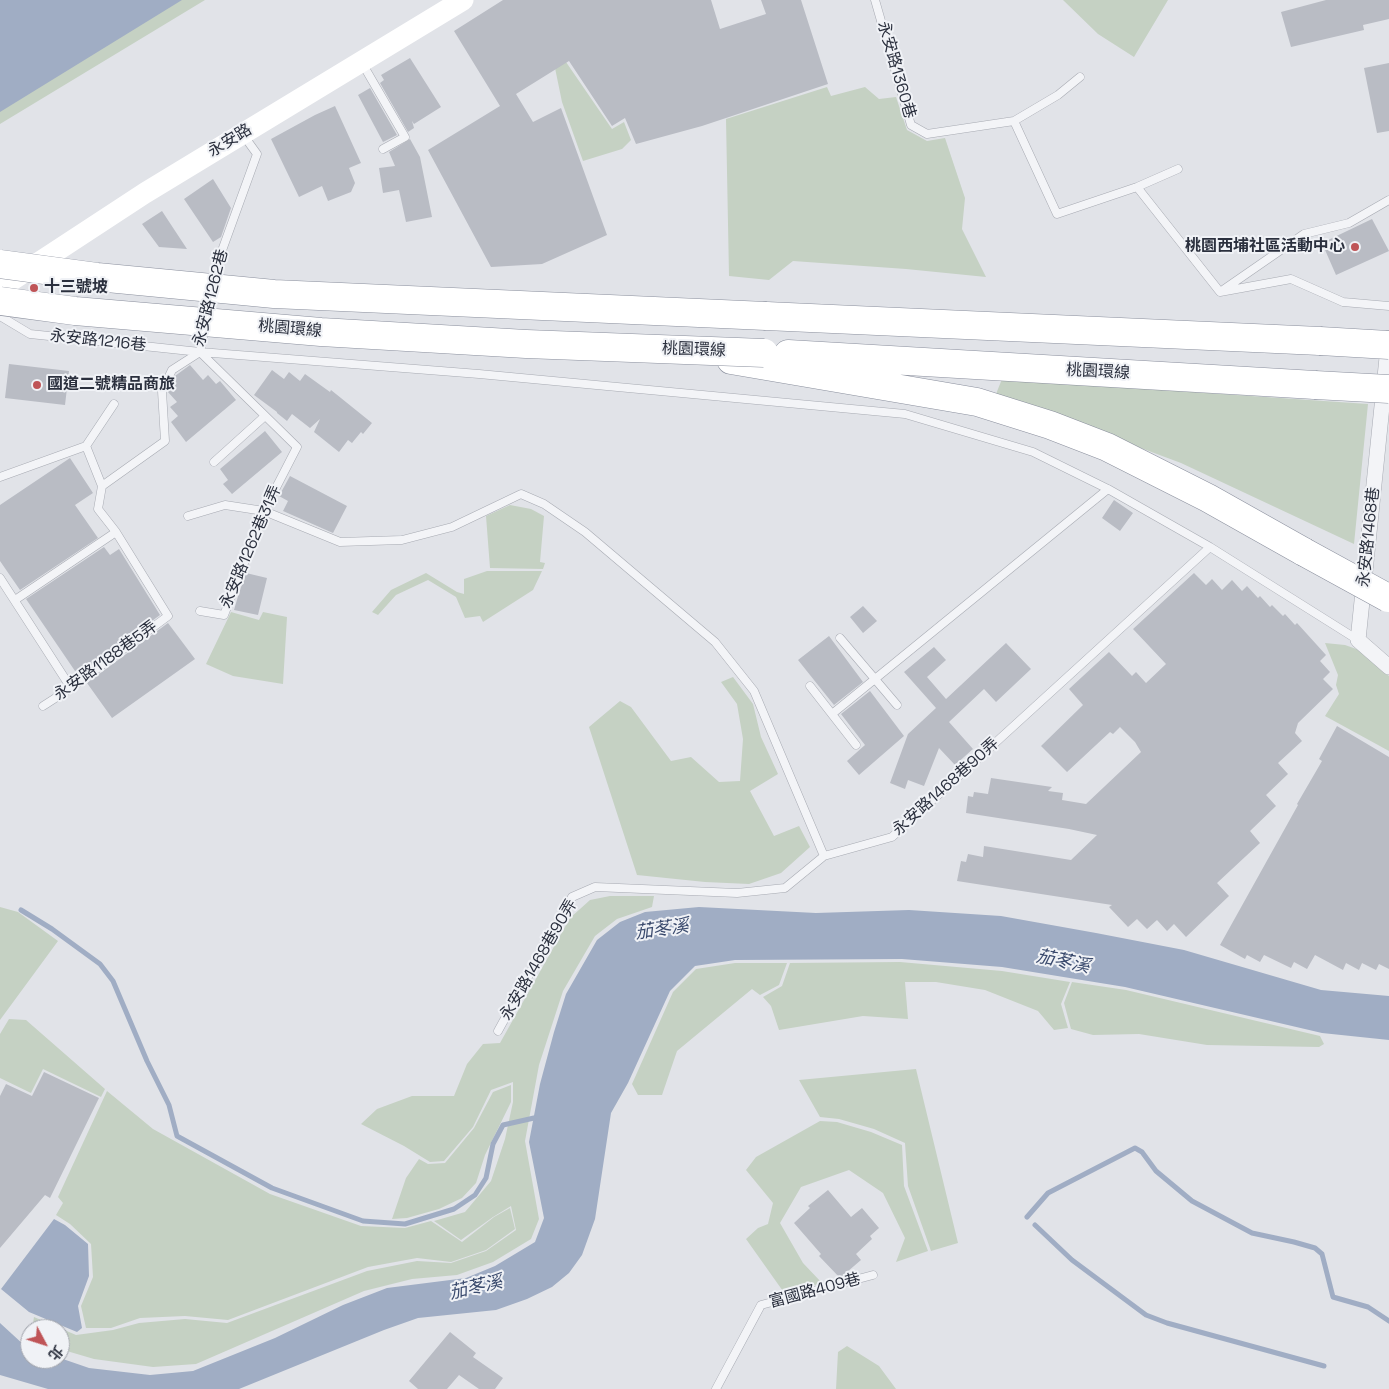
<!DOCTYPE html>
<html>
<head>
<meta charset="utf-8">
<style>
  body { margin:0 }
  #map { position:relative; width:1389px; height:1389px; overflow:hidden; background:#e1e3e8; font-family:"Space Grotesk","Noto Sans TC",sans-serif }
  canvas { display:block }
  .north { position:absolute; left:20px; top:1319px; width:50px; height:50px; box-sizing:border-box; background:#f0f2f6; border:1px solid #a1a4ac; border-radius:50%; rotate:130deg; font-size:14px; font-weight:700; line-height:20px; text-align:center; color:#2b303e }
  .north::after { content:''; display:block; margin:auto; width:18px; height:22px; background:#bf5457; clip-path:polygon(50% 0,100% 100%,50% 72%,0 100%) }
</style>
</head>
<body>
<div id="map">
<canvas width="1389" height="1389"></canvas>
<div class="north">北</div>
</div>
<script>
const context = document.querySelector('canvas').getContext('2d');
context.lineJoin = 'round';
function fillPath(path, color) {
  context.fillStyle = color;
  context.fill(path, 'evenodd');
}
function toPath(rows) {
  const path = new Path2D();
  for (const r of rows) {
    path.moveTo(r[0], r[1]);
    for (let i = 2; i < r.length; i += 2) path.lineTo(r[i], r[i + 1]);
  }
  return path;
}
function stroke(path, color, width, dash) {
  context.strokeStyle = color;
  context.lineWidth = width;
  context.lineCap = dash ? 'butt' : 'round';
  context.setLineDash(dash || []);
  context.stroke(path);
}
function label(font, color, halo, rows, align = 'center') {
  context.font = font + ' "Space Grotesk","Noto Sans TC",sans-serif';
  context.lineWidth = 4;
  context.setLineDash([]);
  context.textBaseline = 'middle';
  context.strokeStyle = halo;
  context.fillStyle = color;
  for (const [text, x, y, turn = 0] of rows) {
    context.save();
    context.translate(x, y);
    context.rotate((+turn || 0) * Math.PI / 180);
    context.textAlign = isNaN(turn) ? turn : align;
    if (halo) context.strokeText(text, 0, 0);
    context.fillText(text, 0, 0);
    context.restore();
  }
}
const green = toPath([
  [0,0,205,0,0,124],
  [1063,0,1168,0,1134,57,1098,34],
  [566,62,612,129,624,122,631,140,622,149,583,161,562,102,555,68],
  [827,87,831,96,865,87,879,99,896,97,907,130,927,141,945,138,965,198,962,229,986,277,906,269,793,261,769,280,729,276,726,119],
  [1002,379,1368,404,1354,544,1181,463,996,394],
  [510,505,531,509,544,516,540,562,545,563,543,569,490,568,486,516],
  [487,571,542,571,533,590,483,622,480,616,465,618,456,597,428,580,396,595,378,615,372,612,391,590,426,573,457,592,464,594,464,579],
  [231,612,259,620,263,612,287,617,283,684,233,676,206,664],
  [1325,643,1345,645,1362,651,1389,676,1389,751,1325,716,1339,694,1336,685,1338,675],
  [733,677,753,704,761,737,778,774,750,791,774,836,799,826,810,847,781,873,749,884,705,882,637,875,589,727,620,701,631,707,671,761,691,757,719,782,740,781,743,739,737,704,721,682],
  [610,896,654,896,652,907,617,919,595,936,563,991,539,1065,525,1141,539,1219,531,1239,493,1262,457,1275,412,1279,364,1291,196,1364,153,1367,94,1359,60,1349,60,1329,32,1329,34,1317,76,1335,113,1330,139,1323,185,1319,227,1323,367,1271,417,1261,451,1263,486,1251,516,1230,511,1206,493,1217,461,1240,434,1221,465,1212,491,1181,505,1139,513,1102,513,1082,491,1090,473,1127,444,1161,430,1162,404,1146,361,1124,377,1109,412,1096,454,1096,467,1064,483,1044,500,1043,570,918,590,900],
  [0,907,18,912,58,941,0,1020],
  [900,962,1002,971,1070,982,1061,1004,1068,1028,1054,1030,1038,1011,985,990,936,982,905,982,908,1019,863,1016,779,1030,771,1006,763,997,782,986,790,963],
  [735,963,787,963,779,985,760,995,752,989,677,1051,662,1095,638,1095,632,1084,673,992,696,969],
  [1072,982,1126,990,1320,1036,1324,1044,1319,1047,1207,1045,1139,1034,1093,1035,1071,1029,1064,1003],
  [9,1019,26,1020,105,1089,101,1097,43,1069,31,1093,0,1078,0,1034],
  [916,1069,958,1243,931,1251,908,1186,905,1143,874,1129,839,1119,820,1117,799,1080],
  [511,1085,511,1102,485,1155,476,1183,462,1198,439,1209,407,1218,392,1219,406,1178,419,1159,428,1164,445,1163,474,1128,493,1092],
  [107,1091,153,1129,270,1194,361,1226,405,1228,431,1221,462,1242,494,1217,510,1208,515,1229,486,1250,451,1262,417,1258,368,1267,228,1320,185,1316,140,1318,111,1328,86,1328,81,1306,93,1277,91,1244,70,1224,56,1215,63,1203,58,1197],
  [820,1121,837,1122,871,1132,902,1145,904,1186,928,1251,896,1262,905,1238,883,1193,849,1170,801,1187,780,1223,803,1263,822,1283,785,1294,746,1239,758,1228,768,1224,773,1203,746,1170,756,1157],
  [847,1346,879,1366,896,1389,836,1389,838,1352]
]);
const water = toPath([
  [0,0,182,0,0,112],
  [699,907,816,913,909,910,1001,916,1096,933,1184,950,1321,990,1389,996,1389,1040,1322,1033,1125,987,1002,967,902,959,735,960,695,966,670,991,628,1083,611,1113,595,1219,582,1255,569,1273,552,1287,527,1299,496,1310,418,1318,384,1330,239,1389,48,1389,0,1375,0,1323,24,1345,30,1347,30,1359,60,1359,60,1358,89,1368,150,1375,193,1371,275,1338,343,1305,387,1288,466,1278,495,1266,535,1242,544,1218,529,1142,540,1084,554,1032,566,994,597,940,620,922,645,912],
  [54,1219,65,1225,88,1244,89,1276,78,1306,82,1328,77,1332,29,1312,1,1289]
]);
const stream = toPath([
  [21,910,52,929,100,964,113,981,147,1061,169,1105,177,1136,272,1188,363,1221,405,1224,454,1209,475,1195,486,1178,493,1144,503,1125,534,1118],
  [1027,1217,1048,1193,1135,1148,1142,1152,1156,1171,1192,1201,1252,1233,1294,1242,1315,1248,1322,1254,1333,1297,1368,1307,1389,1321],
  [1035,1225,1072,1260,1146,1315,1167,1323,1324,1366]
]);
const building = toPath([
  [503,0,711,0,720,29,766,14,761,0,801,0,828,84,702,126,636,144,625,118,612,126,569,61,516,94,533,122,561,108,607,235,542,264,491,267,428,150,500,106,454,31],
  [1326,0,1389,0,1389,19,1363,25,1364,30,1291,47,1281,12],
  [410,58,441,107,414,124,412,121,414,128,408,132,380,83,384,80,381,75],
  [1389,63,1389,131,1377,133,1364,68],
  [370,88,397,135,383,142,358,95],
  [335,106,361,163,349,168,355,183,351,192,328,201,322,186,299,197,271,139,315,115],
  [410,139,420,157,432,217,406,222,399,190,383,193,379,168,395,166,389,152],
  [213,179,231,208,221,237,213,242,184,199],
  [162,211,187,249,159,247,142,224],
  [1372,219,1389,251,1336,275,1322,243],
  [9,364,69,371,65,405,5,398],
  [190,365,203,380,208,375,216,384,220,381,236,400,186,442,171,422,178,416,170,407,177,402,168,392,175,376],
  [272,370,284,379,289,372,300,381,305,374,330,392,331,390,372,423,363,434,361,432,352,443,348,440,339,452,314,432,320,419,310,428,292,414,287,421,277,413,277,412,254,395],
  [265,431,282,452,232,494,223,484,228,480,220,469],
  [70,458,93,493,75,505,98,538,20,590,0,561,0,505],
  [290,476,347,506,333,533,283,511,288,501,279,496],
  [1114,500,1133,513,1120,531,1102,518],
  [104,547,110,555,119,549,160,615,80,674,77,670,75,671,26,599],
  [246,573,267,578,258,615,234,610,239,593],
  [1194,573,1206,585,1212,579,1222,590,1232,580,1242,591,1247,586,1258,598,1260,596,1270,607,1272,605,1283,616,1285,614,1295,625,1297,623,1326,655,1320,661,1330,672,1323,679,1333,689,1298,723,1295,733,1302,741,1278,763,1288,774,1266,795,1276,806,1250,831,1260,843,1217,883,1229,896,1186,937,1174,924,1167,931,1157,920,1147,929,1137,919,1128,927,1109,907,1112,905,957,881,961,861,966,862,968,854,983,857,984,846,1071,860,1097,835,1069,829,966,813,968,796,973,797,974,792,988,794,991,778,1052,787,1048,791,1063,793,1062,800,1086,804,1141,752,1135,742,1120,727,1113,734,1110,732,1067,772,1041,746,1083,705,1069,689,1109,652,1132,676,1136,672,1146,683,1166,664,1133,629],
  [863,606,877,621,863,633,850,617],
  [168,623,195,659,112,718,87,683],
  [829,636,863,682,834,705,798,660],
  [1006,643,1031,669,996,702,984,689,949,722,973,749,955,765,939,748,924,786,908,780,905,789,890,783,908,734,936,708,904,672,934,647,946,660,927,677,946,699],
  [870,691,904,736,859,775,847,761,865,745,841,714],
  [1337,726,1389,757,1389,969,1379,964,1376,970,1362,963,1359,970,1346,963,1343,970,1315,955,1307,969,1294,962,1291,968,1264,955,1260,962,1247,955,1245,959,1220,945,1298,805,1297,804,1322,761,1319,759],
  [44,1072,99,1098,50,1198,45,1195,0,1248,0,1096,6,1084,32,1096],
  [828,1190,851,1217,862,1208,879,1228,870,1236,872,1239,856,1254,861,1260,840,1278,819,1256,821,1254,794,1223,810,1208,808,1206],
  [450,1332,476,1353,473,1357,503,1378,495,1389,479,1389,459,1375,447,1389,418,1389,409,1381]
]);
const lane = toPath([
  [875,0,911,125,927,134,1014,121,1058,95,1080,77],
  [362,63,405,137,383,149],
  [1014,121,1057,214,1137,187,1178,169],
  [1137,187,1220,292,1291,279,1343,302,1389,306],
  [1223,290,1304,234,1349,223,1389,200],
  [0,316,30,334,200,352,479,374,905,414,1033,452,1108,489,1210,547],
  [200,352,297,447,264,511,224,615,200,611],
  [214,462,265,416],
  [0,477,86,446],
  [102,486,165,441,162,391,172,370,200,352,220,256,257,154,244,136],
  [188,516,225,505,264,511,340,542,402,540,452,527,521,494,544,504,585,532,715,642,754,691,824,856],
  [0,578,71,688],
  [15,600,116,532],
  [840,638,897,705],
  [810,686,856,745],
  [43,706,71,688,168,616,116,532,98,509,102,486,86,446,114,404],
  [832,714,1108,489],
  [498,1031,572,897,595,887,737,893,785,888,824,856,892,837,1210,547,1358,640],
  [716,1389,761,1305,873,1275]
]);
const street = toPath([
  [1389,338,1358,640,1389,667]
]);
const secondary = toPath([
  [0,288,145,193,463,0]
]);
const highway = toPath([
  [766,316,1320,341],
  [788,354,1315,385],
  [731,360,977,402,1050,425,1107,447,1208,498,1304,552]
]);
const highwayBridge = toPath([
  [0,264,97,277,274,294,766,316],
  [0,301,75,311,321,332,526,344,764,353],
  [1320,341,1389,345],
  [1315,385,1389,389],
  [1304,552,1388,598]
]);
const markers = [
  [1355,247,5,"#bf5457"],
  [34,288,5,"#bf5457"],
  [37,385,5,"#bf5457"]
];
const streetNames = [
  ["永安路1360巷",896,70,74],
  ["永安路",230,141,-31],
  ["永安路1262巷",211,298,-76],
  ["桃園環線",290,329,5],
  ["永安路1216巷",98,341,6],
  ["桃園環線",694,350,2],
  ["桃園環線",1098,372,3],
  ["永安路1468巷",1369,537,-84],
  ["永安路1262巷31弄",251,547,-67],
  ["永安路1188巷5弄",106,661,-36],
  ["永安路1468巷90弄",946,787,-42],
  ["永安路1468巷90弄",539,960,-60],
  ["富國路409巷",815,1291,-15]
];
const poiNames = [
  ["桃園西埔社區活動中心",1345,247,"right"],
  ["十三號坡",44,288],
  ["國道二號精品商旅",47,385]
];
const waterNames = [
  ["茄苳溪",662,930,-8],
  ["茄苳溪",1063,962,12],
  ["茄苳溪",476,1288,-13]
];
fillPath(green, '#c5d1c3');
fillPath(water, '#a0adc4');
stroke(stream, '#a0adc4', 5);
fillPath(building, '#b9bcc4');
stroke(lane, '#a7aab2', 9);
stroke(street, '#a7aab2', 16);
stroke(highway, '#8a8f9d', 29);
stroke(lane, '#f3f4f7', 8);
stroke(street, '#f3f4f7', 15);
stroke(secondary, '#fff', 21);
stroke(highway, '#fff', 28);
stroke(highwayBridge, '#8a8f9d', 29, []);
stroke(highwayBridge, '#fff', 28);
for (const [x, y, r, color] of markers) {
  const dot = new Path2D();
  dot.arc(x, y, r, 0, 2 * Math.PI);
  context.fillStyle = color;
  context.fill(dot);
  stroke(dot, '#f0f2f6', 2);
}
label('16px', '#2b303e', '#f0f2f6', streetNames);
label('bold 16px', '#2b303e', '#f0f2f6', poiNames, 'left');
label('italic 18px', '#3a4a6d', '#f0f2f6', waterNames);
</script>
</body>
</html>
